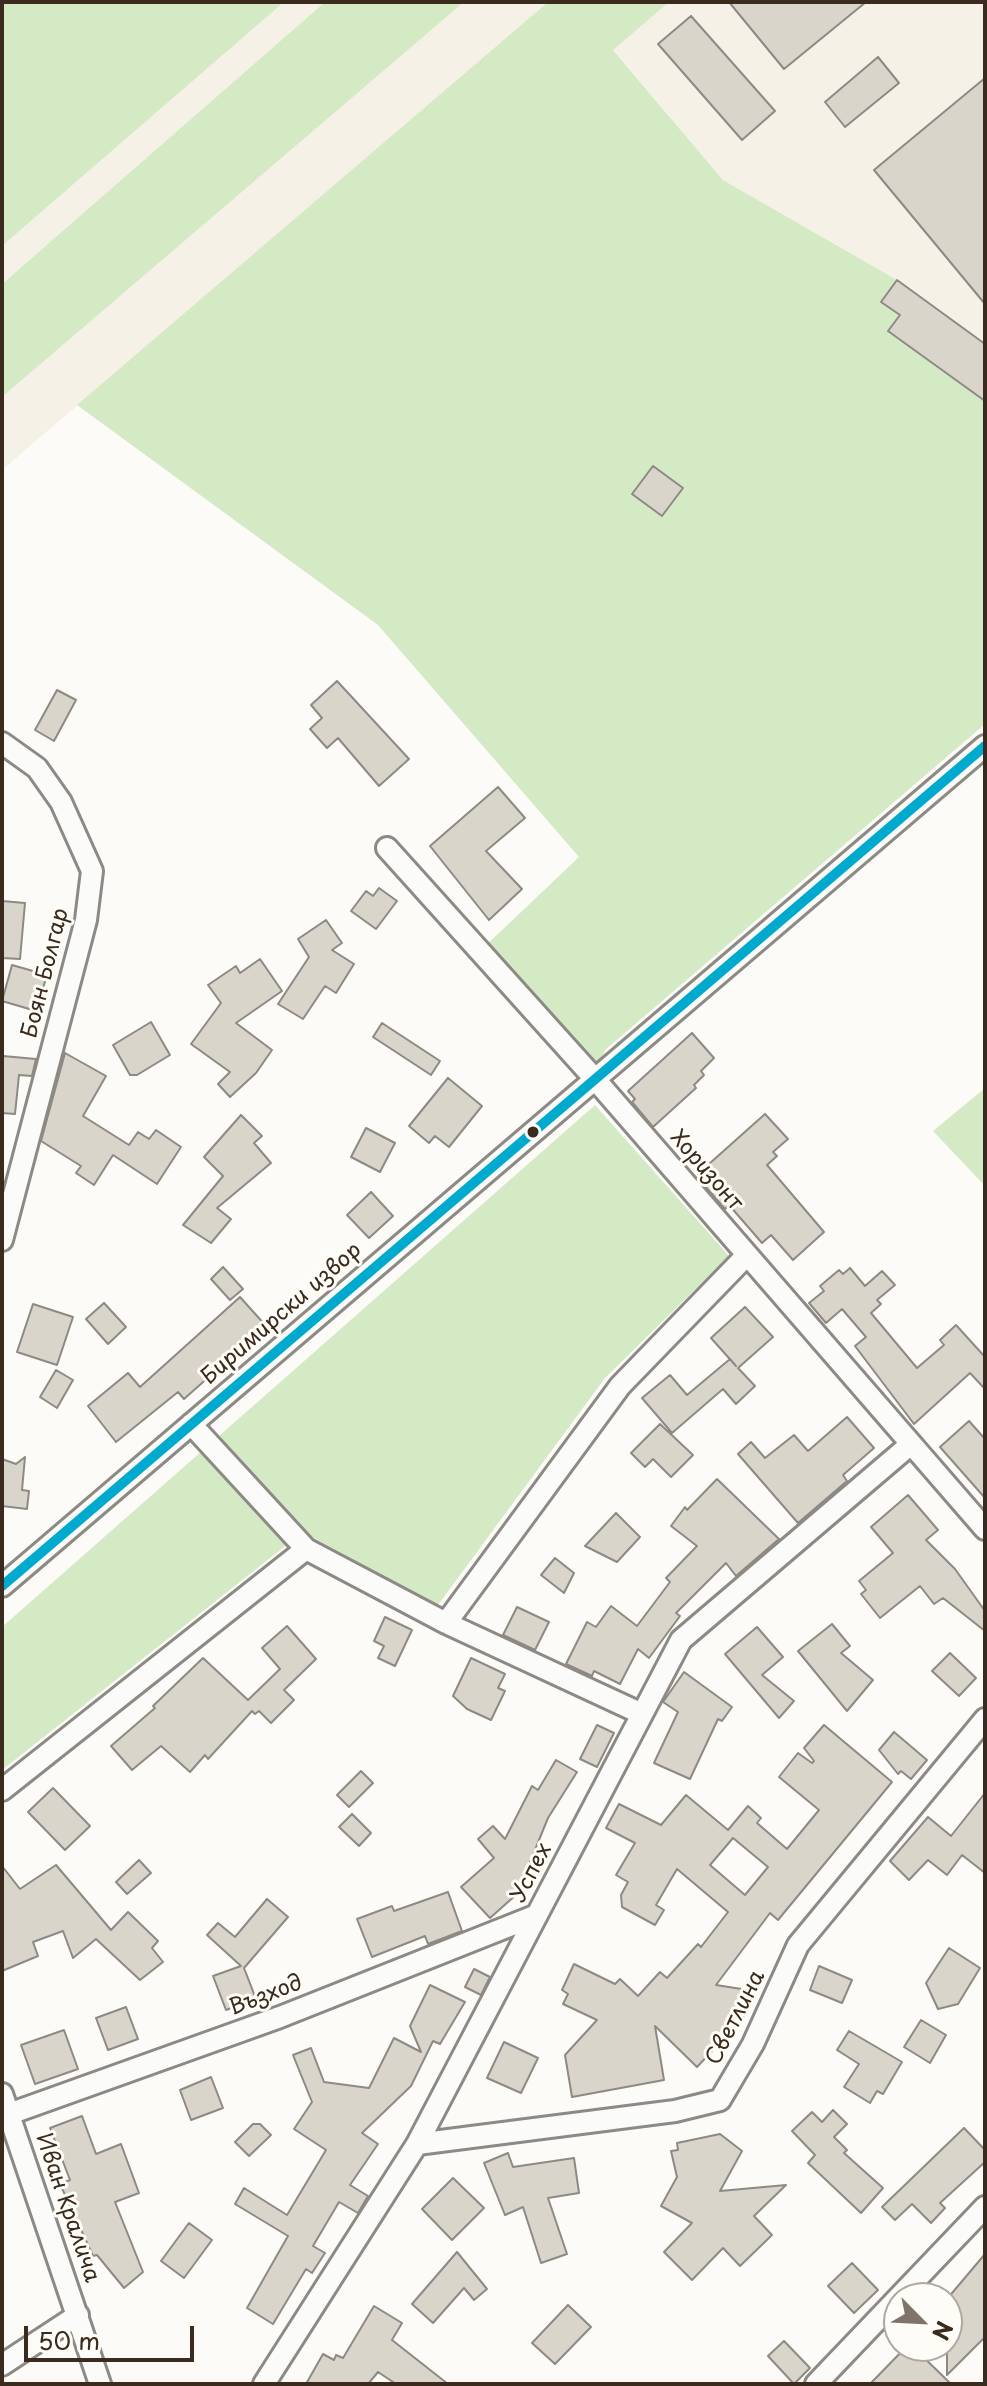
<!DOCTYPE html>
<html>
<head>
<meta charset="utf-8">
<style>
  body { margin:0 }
  #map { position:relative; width:987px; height:2386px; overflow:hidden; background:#fcfbf8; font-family:"Playpen Sans",sans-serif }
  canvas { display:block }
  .frame { position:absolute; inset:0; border:4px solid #3b2a1e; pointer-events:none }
  .north { position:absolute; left:883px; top:2282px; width:80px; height:80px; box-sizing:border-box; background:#fdfcf7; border:2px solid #afa8a0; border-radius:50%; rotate:114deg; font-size:22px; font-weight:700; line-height:32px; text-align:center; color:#3b2a1e }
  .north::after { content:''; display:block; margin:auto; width:28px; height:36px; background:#7f736a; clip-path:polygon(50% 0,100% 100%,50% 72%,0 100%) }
  .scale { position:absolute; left:24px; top:2326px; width:170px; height:36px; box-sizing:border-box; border:4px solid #3b2a1e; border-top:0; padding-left:10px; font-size:24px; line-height:28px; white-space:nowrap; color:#3b2a1e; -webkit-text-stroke:6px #fdfcf7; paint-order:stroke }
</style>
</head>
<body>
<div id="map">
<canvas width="987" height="2386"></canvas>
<div class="frame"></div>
<div class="north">N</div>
<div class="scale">50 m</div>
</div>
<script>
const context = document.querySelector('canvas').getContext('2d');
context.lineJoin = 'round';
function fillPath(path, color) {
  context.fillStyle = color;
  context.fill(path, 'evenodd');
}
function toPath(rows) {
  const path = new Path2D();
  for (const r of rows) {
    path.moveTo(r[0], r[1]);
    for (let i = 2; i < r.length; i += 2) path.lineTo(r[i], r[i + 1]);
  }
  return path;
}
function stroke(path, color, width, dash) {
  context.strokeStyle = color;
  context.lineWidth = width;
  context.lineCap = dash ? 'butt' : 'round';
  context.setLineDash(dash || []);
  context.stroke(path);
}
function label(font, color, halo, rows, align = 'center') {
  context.font = font + ' "Playpen Sans",sans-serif';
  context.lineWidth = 6;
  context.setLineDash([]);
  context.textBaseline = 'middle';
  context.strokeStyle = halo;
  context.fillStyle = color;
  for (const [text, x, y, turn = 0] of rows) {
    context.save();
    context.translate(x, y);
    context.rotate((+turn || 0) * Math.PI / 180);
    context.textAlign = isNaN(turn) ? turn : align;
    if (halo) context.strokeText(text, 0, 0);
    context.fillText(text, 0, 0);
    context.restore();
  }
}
const built = toPath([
  [284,2,325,2,2,284,2,246],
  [464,2,548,2,2,470,2,397],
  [669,2,985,2,985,401,888,331,897,280,723,180,613,49]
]);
const green = toPath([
  [2,2,284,2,2,246],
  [325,2,464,2,2,397,2,284],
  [548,2,669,2,613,50,723,180,897,280,882,301,900,315,889,332,985,401,985,724,605,1050,594,1078,480,951,579,857,378,625,77,405],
  [985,1088,985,1186,933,1131],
  [595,1105,729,1256,605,1378,438,1605,303,1532,2,1770,2,1627]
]);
const building = toPath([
  [729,2,866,2,784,69,729,2],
  [691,16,775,111,742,140,658,44,691,16],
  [878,57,899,83,845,127,825,102,878,57],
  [985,78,985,304,874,170,985,78],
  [897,280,985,344,985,401,888,331,900,315,881,302,897,280],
  [653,466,683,488,662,516,632,494,653,466],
  [337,681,409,759,379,786,338,738,327,748,310,729,322,718,311,705,337,681],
  [57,690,76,700,54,741,35,730,57,690],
  [498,787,525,818,486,851,522,889,489,920,430,846,498,787],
  [379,888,397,901,376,929,351,911,366,891,373,896,379,888],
  [2,901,25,903,20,959,2,958,2,901],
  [326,920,342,943,332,950,354,964,336,993,325,986,303,1019,278,1004,309,957,298,939,326,920],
  [260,959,282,991,236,1023,272,1050,256,1073,230,1097,218,1084,230,1072,191,1044,221,1003,208,985,236,966,240,973,260,959],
  [12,965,47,975,36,1011,2,1001,12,965],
  [151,1022,170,1055,137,1075,130,1075,113,1045,151,1022],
  [382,1023,440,1061,431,1075,373,1037,382,1023],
  [692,1033,714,1058,701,1071,704,1075,694,1085,696,1088,653,1127,632,1102,635,1099,628,1091,692,1033],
  [65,1053,106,1076,83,1116,129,1145,138,1132,149,1139,156,1130,181,1147,157,1184,113,1155,94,1185,76,1173,81,1166,41,1141,65,1053],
  [3,1056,36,1059,32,1076,19,1075,15,1114,2,1113,3,1056],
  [448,1078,482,1106,449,1147,435,1136,429,1143,409,1126,448,1078],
  [765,1114,788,1139,773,1152,777,1156,767,1165,824,1232,793,1260,771,1235,762,1243,729,1205,725,1209,704,1185,708,1181,700,1172,765,1114],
  [241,1115,262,1136,254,1143,271,1163,217,1208,231,1219,211,1243,183,1225,223,1176,204,1157,241,1115],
  [366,1128,395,1143,380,1172,351,1157,366,1128],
  [371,1192,393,1216,369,1238,347,1215,371,1192],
  [223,1267,243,1289,230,1300,211,1279,223,1267],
  [850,1268,865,1286,882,1271,895,1285,877,1300,881,1304,871,1313,917,1368,944,1345,940,1340,956,1325,985,1357,985,1389,970,1373,914,1424,855,1346,866,1337,842,1309,826,1323,809,1303,824,1291,820,1286,839,1270,843,1274,850,1268],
  [240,1297,266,1326,184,1399,178,1392,116,1442,88,1406,128,1373,140,1387,240,1297],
  [104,1303,126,1327,108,1344,86,1319,104,1303],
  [33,1304,73,1317,57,1365,17,1352,33,1304],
  [745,1307,773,1337,738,1368,755,1386,736,1404,723,1389,672,1433,642,1398,670,1375,687,1395,730,1359,736,1366,711,1338,745,1307],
  [56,1370,73,1380,57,1408,40,1397,56,1370],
  [847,1417,874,1448,843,1475,847,1481,798,1523,738,1454,751,1442,765,1458,794,1435,808,1451,847,1417],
  [969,1421,985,1439,985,1498,940,1447,969,1421],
  [660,1424,693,1455,671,1477,653,1459,645,1467,631,1453,660,1424],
  [25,1457,22,1490,29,1491,27,1509,2,1506,2,1459,16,1464,25,1457],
  [717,1479,779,1539,736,1576,726,1563,676,1613,680,1616,649,1658,638,1649,620,1684,594,1671,592,1676,566,1664,587,1622,596,1627,611,1606,637,1626,670,1582,666,1578,697,1546,671,1526,685,1507,687,1510,717,1479],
  [908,1495,938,1530,926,1540,955,1569,985,1611,985,1631,943,1598,934,1604,920,1586,880,1618,861,1594,866,1590,859,1581,893,1553,871,1527,908,1495],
  [616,1513,640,1537,617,1562,585,1546,616,1513],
  [555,1558,574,1573,564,1593,541,1575,555,1558],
  [517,1607,549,1622,535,1650,503,1635,517,1607],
  [385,1617,412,1630,395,1666,378,1658,384,1646,374,1641,385,1617],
  [832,1624,850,1646,841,1653,873,1680,847,1711,798,1651,832,1624],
  [287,1626,316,1659,284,1690,294,1700,271,1723,259,1711,255,1714,252,1711,208,1759,205,1755,190,1772,161,1746,132,1770,111,1746,155,1708,153,1706,203,1658,248,1700,280,1669,262,1648,287,1626],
  [757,1627,783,1657,762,1675,794,1701,779,1718,725,1654,757,1627],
  [950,1653,976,1678,959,1696,932,1671,950,1653],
  [471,1658,505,1674,498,1688,505,1691,491,1720,467,1709,453,1696,471,1658],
  [684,1672,732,1707,722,1721,718,1719,690,1779,654,1763,678,1712,663,1702,684,1672],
  [597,1725,614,1733,597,1767,580,1759,597,1725],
  [824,1725,892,1782,778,1920,770,1913,716,1985,748,1990,743,2018,697,2067,655,2026,664,2080,572,2097,565,2055,597,2020,563,2004,568,1994,562,1990,574,1964,615,1984,620,1979,638,1996,660,1972,667,1978,698,1944,701,1947,728,1912,677,1869,656,1905,664,1910,655,1925,622,1907,621,1895,628,1882,616,1875,635,1843,606,1828,619,1804,661,1825,686,1795,728,1830,748,1806,761,1818,757,1823,787,1849,819,1810,779,1777,798,1753,812,1763,814,1761,804,1748,824,1725],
  [733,1838,768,1867,745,1895,710,1865,733,1838],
  [894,1732,927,1760,911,1779,901,1771,898,1774,879,1750,894,1732],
  [556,1760,577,1772,548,1818,517,1894,490,1918,461,1887,494,1858,478,1839,493,1826,505,1839,532,1786,538,1790,556,1760],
  [361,1771,373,1783,349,1807,337,1795,361,1771],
  [53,1788,90,1826,65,1850,28,1812,53,1788],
  [985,1793,985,1873,962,1855,947,1875,928,1860,909,1880,890,1861,928,1817,951,1836,985,1793],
  [352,1814,371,1833,359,1846,339,1827,352,1814],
  [139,1860,151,1873,127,1894,116,1882,139,1860],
  [56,1865,111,1930,128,1912,158,1941,152,1948,163,1962,140,1980,96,1939,73,1958,63,1931,33,1942,38,1956,2,1971,2,1866,20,1889,56,1865],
  [448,1892,462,1931,428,1944,425,1936,372,1957,357,1919,392,1906,394,1911,448,1892],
  [267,1899,288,1917,244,1968,256,1999,226,2010,213,1976,241,1966,207,1935,218,1923,235,1937,267,1899],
  [949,1948,980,1968,958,2004,938,2009,926,1983,949,1948],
  [819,1966,852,1980,842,2003,810,1990,819,1966],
  [474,1969,490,1977,481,1995,465,1987,474,1969],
  [430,1985,465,2002,440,2044,433,2041,411,2086,362,2133,378,2144,350,2185,368,2196,358,2213,339,2202,313,2246,325,2253,312,2273,306,2269,273,2324,247,2308,288,2236,235,2204,244,2188,287,2215,326,2150,294,2129,312,2102,293,2055,311,2048,324,2082,369,2088,394,2038,421,2052,410,2026,430,1985],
  [126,2007,138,2039,108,2050,96,2018,126,2007],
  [921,2020,946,2035,930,2063,904,2047,921,2020],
  [64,2030,78,2069,35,2084,21,2045,64,2030],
  [849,2031,902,2062,883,2094,877,2091,870,2103,844,2087,859,2064,837,2050,849,2031],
  [504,2042,538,2058,521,2093,487,2078,504,2042],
  [211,2077,223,2108,191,2120,180,2090,211,2077],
  [833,2110,847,2124,834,2137,847,2150,844,2153,883,2188,861,2213,808,2163,815,2155,792,2131,812,2112,822,2122,833,2110],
  [82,2116,96,2154,121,2144,139,2193,115,2202,143,2272,124,2288,97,2255,93,2256,60,2184,70,2180,50,2128,82,2116],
  [253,2124,260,2124,271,2135,249,2156,235,2142,253,2124],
  [964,2128,985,2150,985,2162,940,2203,945,2208,931,2223,912,2204,895,2220,882,2207,964,2128],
  [720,2134,742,2151,720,2191,786,2185,754,2216,772,2235,740,2266,723,2248,692,2280,664,2252,692,2223,661,2206,677,2177,671,2151,678,2150,677,2143,720,2134],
  [508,2153,513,2167,574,2158,579,2193,548,2198,567,2254,541,2263,523,2207,505,2215,484,2163,508,2153],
  [453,2178,484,2208,452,2240,422,2209,453,2178],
  [189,2223,212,2240,184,2278,161,2261,189,2223],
  [457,2252,487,2289,474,2300,464,2288,433,2323,412,2304,457,2252],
  [985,2254,985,2337,947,2375,947,2299,985,2254],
  [852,2263,878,2290,854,2313,828,2286,852,2263],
  [568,2305,591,2327,555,2364,532,2343,568,2305],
  [374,2306,402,2323,392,2340,448,2384,396,2384,378,2372,368,2384,306,2384,323,2354,334,2360,336,2355,343,2358,374,2306],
  [784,2341,810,2368,794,2384,768,2356,784,2341],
  [907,2346,912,2346,951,2384,870,2384,907,2346]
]);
const minor = toPath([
  [2,743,37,768,61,802,92,871,86,920,2,1240],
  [387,848,594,1078,985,1529],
  [191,1424,306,1549,446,1623,640,1713],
  [2,1586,985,746],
  [446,1623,620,1386,747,1255],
  [2,1790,306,1549],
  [2,2094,100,2384],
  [9,2114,280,2017,537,1915],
  [417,2144,675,2111,720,2100,753,2044,798,1945,985,1719],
  [2,2365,78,2315],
  [264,2384,417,2144,681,1640,911,1444],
  [816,2384,985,2207]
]);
const bus1 = toPath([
  [2,1586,985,746]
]);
const markers = [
  [533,1132,7,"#3b2a1e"]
];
const streetNames = [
  ["Боян Болгар",46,973,-76],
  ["Хоризонт",706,1171,49],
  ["Биримирски извор",282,1314,-41],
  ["Успех",532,1873,-63],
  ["Възход",266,1996,-21],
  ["Светлина",736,2018,-63],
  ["Иван Кралича",67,2208,71]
];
fillPath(built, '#f6f1e6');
fillPath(green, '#d3eac5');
fillPath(building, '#dad5ca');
stroke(building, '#8d8985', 2);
stroke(minor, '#8d8985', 26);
stroke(minor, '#fbfbf9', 20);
stroke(bus1, '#00a9ce', 10);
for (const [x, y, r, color] of markers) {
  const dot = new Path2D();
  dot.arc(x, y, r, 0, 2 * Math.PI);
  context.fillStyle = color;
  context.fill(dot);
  stroke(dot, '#fdfcf7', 3);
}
label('22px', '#3b2a1e', '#fdfcf7', streetNames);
</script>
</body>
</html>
